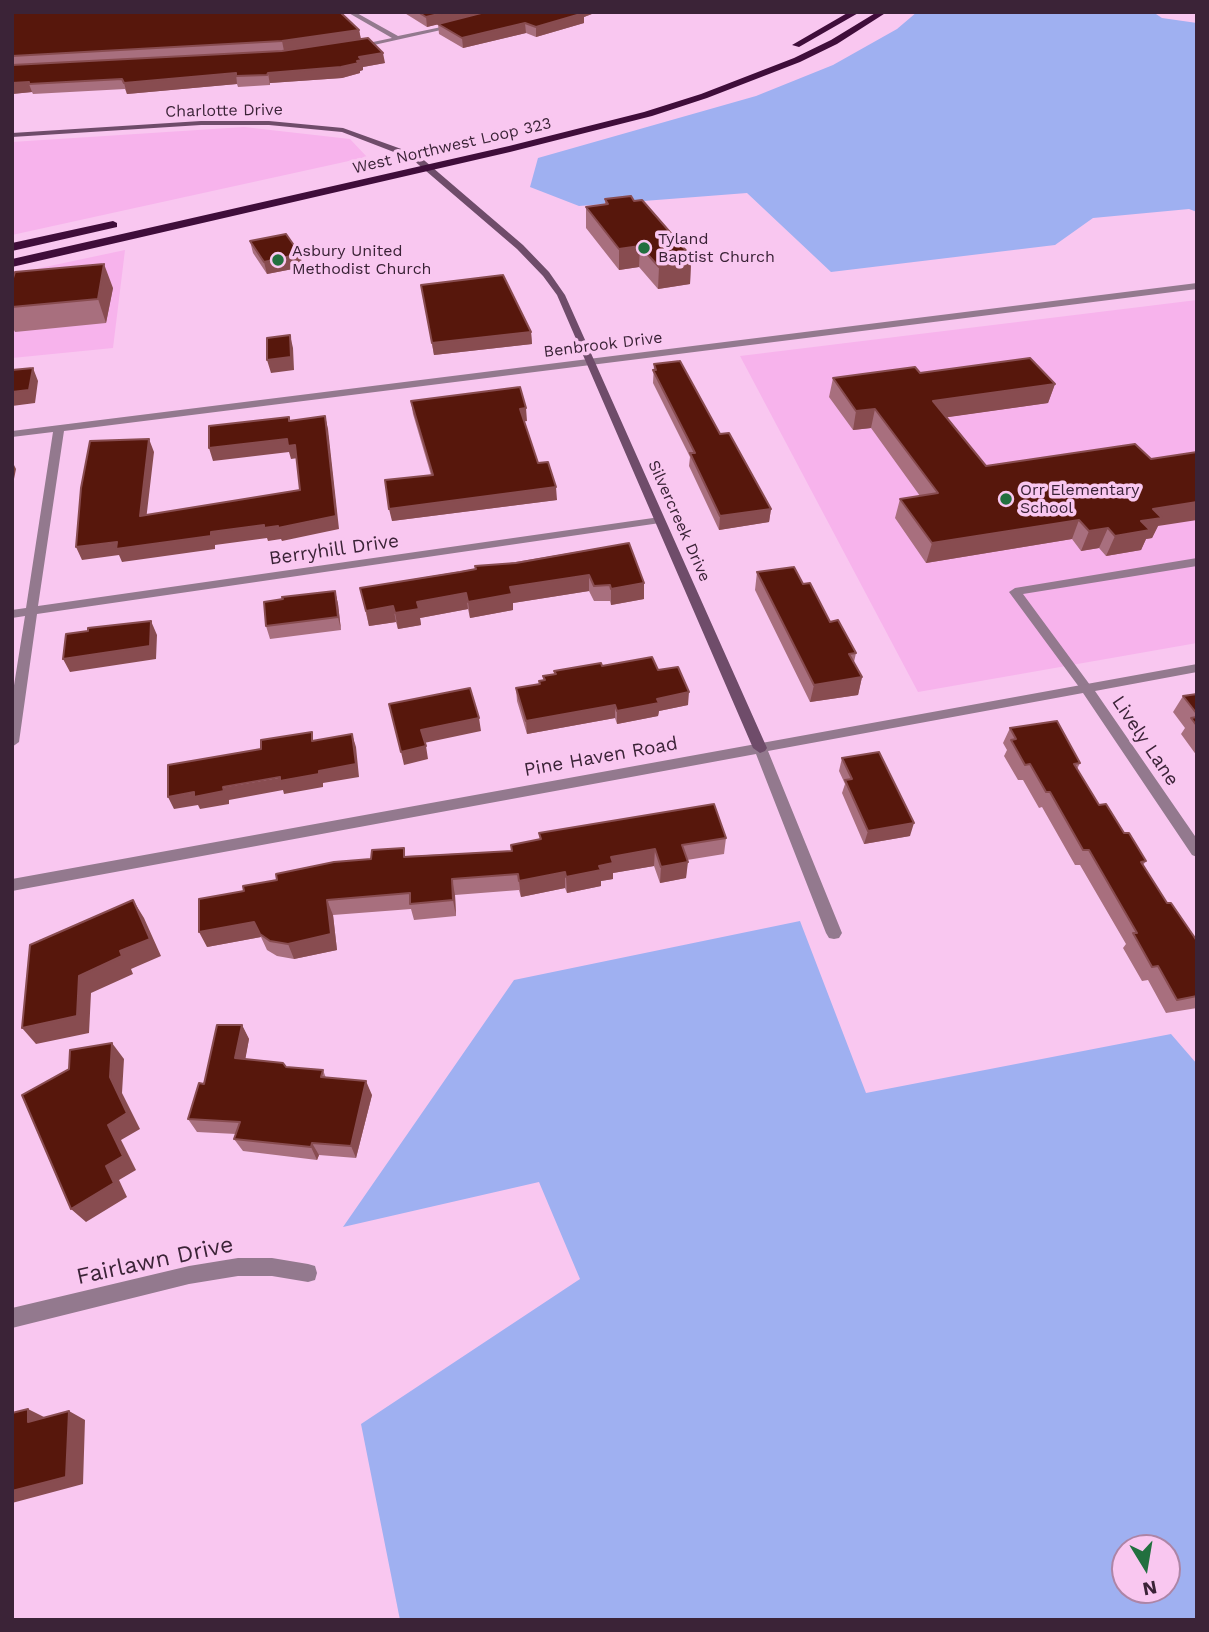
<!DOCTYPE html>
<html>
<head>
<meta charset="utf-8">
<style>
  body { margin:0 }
  #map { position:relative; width:1209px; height:1632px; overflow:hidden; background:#f9c7f0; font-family:"Work Sans",sans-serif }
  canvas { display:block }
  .frame { position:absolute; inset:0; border:14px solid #3b2337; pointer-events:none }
  .north { position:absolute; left:1111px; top:1534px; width:70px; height:70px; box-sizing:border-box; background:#f9c7f0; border:2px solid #ad85a6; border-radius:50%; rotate:169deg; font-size:19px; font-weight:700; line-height:28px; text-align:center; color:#3b2337 }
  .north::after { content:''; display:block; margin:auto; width:24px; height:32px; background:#22703f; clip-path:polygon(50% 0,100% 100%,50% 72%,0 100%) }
</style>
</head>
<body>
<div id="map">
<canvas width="1209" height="1632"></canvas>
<div class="frame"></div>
<div class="north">N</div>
</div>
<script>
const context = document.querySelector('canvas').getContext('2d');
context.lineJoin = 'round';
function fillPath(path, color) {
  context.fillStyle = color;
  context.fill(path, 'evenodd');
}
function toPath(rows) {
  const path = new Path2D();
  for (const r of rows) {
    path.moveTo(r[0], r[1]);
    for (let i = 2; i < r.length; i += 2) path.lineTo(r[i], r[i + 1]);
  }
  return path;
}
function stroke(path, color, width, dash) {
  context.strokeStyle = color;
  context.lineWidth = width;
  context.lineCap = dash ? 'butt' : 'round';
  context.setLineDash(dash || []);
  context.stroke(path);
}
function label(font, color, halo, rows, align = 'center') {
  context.font = font + ' "Work Sans",sans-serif';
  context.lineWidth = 7;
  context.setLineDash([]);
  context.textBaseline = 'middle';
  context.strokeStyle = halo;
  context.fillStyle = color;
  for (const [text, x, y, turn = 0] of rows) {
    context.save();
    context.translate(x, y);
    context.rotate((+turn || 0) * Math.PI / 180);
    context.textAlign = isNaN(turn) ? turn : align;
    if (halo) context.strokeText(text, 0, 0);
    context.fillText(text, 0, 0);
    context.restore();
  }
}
const built = toPath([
  [244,127,350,139,367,157,12,235,12,142],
  [125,250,113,348,12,358,12,274],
  [1197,300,1197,643,918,692,740,356]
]);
const green = toPath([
  [917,12,1153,12,1162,18,1197,23,1197,212,1189,209,1093,218,1055,245,831,272,747,193,579,206,530,187,538,158,756,96,833,65,897,29],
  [800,921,866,1093,1171,1034,1197,1064,1197,1620,400,1620,361,1424,580,1279,539,1182,343,1227,514,980],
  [1125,1548,1167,1548,1167,1590,1125,1590]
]);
const lane = toPath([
  [1197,558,1197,566,1023,594,1090,685,1092,688,1090,691,1086,692,1082,691,1009,592,1015,588,1197,558]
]);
const street = toPath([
  [347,12,355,12,398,36,456,24,459,26,356,49,354,46,392,38,347,12],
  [1197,283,1197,289,64,431,38,606,660,517,665,520,660,523,37,614,19,742,12,747,12,698,25,616,12,618,12,610,26,608,53,432,12,437,12,431,1197,283],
  [1197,664,1197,672,1095,691,1197,839,1197,857,1192,855,1083,693,768,751,842,933,839,938,834,939,829,938,826,933,756,754,12,891,12,879,1197,664],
  [238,1258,272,1258,308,1264,315,1266,317,1273,315,1280,308,1282,272,1276,238,1276,189,1284,12,1328,12,1308,189,1266,238,1258]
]);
const secondary = toPath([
  [201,121,269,121,343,128,418,155,523,245,549,272,565,295,767,748,765,751,760,753,753,748,557,295,543,276,517,249,412,159,342,132,269,125,201,125,12,137,12,133,201,121]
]);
const highway = toPath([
  [849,12,860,12,799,47,792,45,849,12],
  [877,12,887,12,837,44,800,62,707,98,652,116,510,152,12,267,12,259,509,146,644,112,701,94,794,58,831,40,877,12],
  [113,221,117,223,117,227,12,251,12,243,113,221]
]);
const wall = toPath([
  [12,12,359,30,361,39,385,63,363,67,363,70,360,71,360,73,342,78,270,83,270,85,238,87,237,84,127,94,125,89,33,94,32,92,12,94],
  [403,12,597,12,584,17,584,23,536,37,526,33,463,48,439,34,438,24,427,27],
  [605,199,688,259,691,262,690,284,658,289,639,267,619,270,586,228,586,207,605,205],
  [250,241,303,267,267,274,253,253],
  [12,281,113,288,106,323,15,332,12,326],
  [421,285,531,332,532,344,434,355],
  [654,364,720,434,771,509,769,522,719,530,689,466,690,457,653,383],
  [920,373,1055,384,1048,403,947,417,986,466,1158,526,1152,538,1146,539,1141,550,1106,556,1099,548,1081,551,1072,539,926,563,895,518,900,499,920,496,871,428,853,430,829,397,833,378],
  [411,401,527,421,524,421,538,463,557,500,392,521,431,475,413,414],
  [629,543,644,599,611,605,610,601,594,601,589,591,513,603,513,610,470,618,468,609,420,618,421,625,398,629,396,622,369,626,360,588],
  [757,572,803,584,830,622,856,653,854,662,862,677,858,695,810,702,755,590],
  [335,591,338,604,341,630,270,639,266,626],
  [602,666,658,670,688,705,659,711,658,716,617,724,615,718,527,734,517,701,516,688,539,684,544,680,543,676,555,674,554,671],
  [1197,694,1197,756,1181,734,1185,728,1173,712,1183,696],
  [1010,728,1080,763,1077,769,1099,805,1146,861,1143,865,1167,903,1197,941,1197,1008,1166,1013,1148,980,1142,981,1123,948,1126,944,1080,865,1075,865,1042,807,1039,808,1023,780,1018,780,1004,756,1007,750,1003,743],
  [842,758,910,836,864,844,842,793,845,784,839,771],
  [539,833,726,838,724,854,687,860,686,878,660,883,654,866,613,873,613,879,601,881,601,886,567,893,565,888,521,897,519,890,455,895,456,916,414,920,411,909,333,915,337,950,294,959,277,956,267,950,261,937,207,947,244,891,406,856,512,851,511,845,540,840],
  [242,1025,249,1039,245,1059,286,1067,323,1070,326,1078,372,1095,356,1158,319,1155,317,1160,243,1151,234,1139,236,1134,197,1132,188,1119,204,1084]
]);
const shadedWall = toPath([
  [447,12,490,12,427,27,426,17],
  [577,12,597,12,584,17,584,23,536,37,536,27],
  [525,23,526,33,463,48,462,38],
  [359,30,361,40,284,51,282,41],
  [383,53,385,63,363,67,363,70,360,71,360,73,342,78,270,83,270,85,268,73],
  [236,73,237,84,127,94,124,83],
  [29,82,29,84,32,92,12,94,12,83],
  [640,246,639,267,619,270,619,249],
  [300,254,303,267,267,274,264,262],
  [689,254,688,263,691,262,690,284,658,289,659,267,685,255],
  [104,264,113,288,106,323,98,299],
  [531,332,532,344,434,355,432,343],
  [290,335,293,348,294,370,271,373,267,360],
  [33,368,38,381,35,403,12,406,12,392],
  [1055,384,1048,403,928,420,933,401],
  [526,408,527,421,521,422,520,409],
  [875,409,871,428,853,430,856,411],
  [325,416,328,429,339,529,282,541,281,539,268,541,267,538,215,545,215,549,122,562,119,555,82,560,76,547,211,532,336,516],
  [149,439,154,452,145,529,140,516],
  [287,439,295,445,298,458,291,459,289,452,213,461,209,448],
  [12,461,16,469,12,489],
  [556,487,557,500,392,521,389,509],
  [1197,502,1197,520,1158,526,1152,538,1146,539,1141,550,1106,556,1115,536,1141,521,1153,509],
  [771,509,769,522,719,530,720,516],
  [1079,520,1072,539,926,563,932,543],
  [1108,528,1099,548,1081,551,1089,531],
  [589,575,589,591,513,603,513,610,470,618,468,602,510,587],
  [644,583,644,599,611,605,611,589],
  [335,591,338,604,341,630,338,617],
  [466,593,468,609,420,618,421,625,398,629,395,613,417,602],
  [393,606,396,622,369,626,366,611],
  [151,621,157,635,156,659,70,672,63,659],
  [862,677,858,695,810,702,814,685],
  [689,692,688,705,659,711,658,716,617,724,617,711,657,699],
  [615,705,615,718,527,734,526,721],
  [479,718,481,731,424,743,421,730],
  [352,734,356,747,359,777,323,783,323,787,284,794,283,790,229,800,229,804,200,809,198,805,174,809,168,797,319,771],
  [426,746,428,759,404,765,401,752],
  [914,823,910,836,864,844,868,831],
  [655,849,654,866,613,873,613,879,601,881,601,886,567,893,566,877,611,857],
  [688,862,686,878,660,883,661,867],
  [565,872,565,888,521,897,519,881],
  [452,879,455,895,456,916,453,900],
  [133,900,144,918,161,956,131,969,133,974,91,993,89,1033,36,1044,22,1028,79,976,120,951],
  [327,900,333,915,337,950,294,959,288,944],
  [254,922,261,937,207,947,199,932],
  [242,1025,249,1039,243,1072,235,1058],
  [112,1043,124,1059,122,1093,140,1129,121,1140,136,1170,119,1180,127,1197,86,1222,71,1209,106,1166],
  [366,1081,372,1095,356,1158,351,1146],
  [312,1143,319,1155,317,1160,311,1147],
  [28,1409,46,1418,28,1422],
  [69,1411,85,1420,83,1484,12,1503,12,1491]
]);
const building = toPath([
  [12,12,340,12,359,30,282,41,12,56,12,12],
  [418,12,447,12,426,17,418,12],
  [485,12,581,12,584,13,536,27,525,23,462,38,438,24,485,12],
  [368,38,383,53,359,57,362,60,357,61,359,63,341,67,268,73,267,75,236,76,236,73,124,83,122,79,29,84,29,82,12,83,12,65,282,51,368,38],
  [631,196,634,201,642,200,689,254,685,255,691,262,659,267,640,246,619,249,586,207,608,204,605,199,631,196],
  [286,234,300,254,264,262,250,241,286,234],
  [104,264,98,299,12,307,12,281,15,272,104,264],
  [503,275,531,332,432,343,421,285,503,275],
  [290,335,291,357,267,360,267,338,290,335],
  [1030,358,1055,384,933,401,986,466,1135,444,1151,459,1197,452,1197,502,1153,509,1162,518,1141,521,1150,530,1115,536,1108,528,1089,531,1079,520,932,543,900,499,938,493,875,409,856,411,833,378,915,367,920,373,1030,358],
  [680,361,720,434,729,433,771,509,720,516,690,453,695,453,653,370,656,370,654,364,680,361],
  [33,368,29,390,12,392,12,370,33,368],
  [520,387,526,408,520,409,538,463,548,462,556,487,389,509,385,480,433,475,411,401,520,387],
  [325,416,336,516,278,528,278,526,264,528,264,525,211,532,211,536,116,549,117,542,76,547,81,488,90,441,149,439,140,516,300,490,295,445,288,446,287,439,209,448,209,426,289,417,289,421,325,416],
  [629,543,644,583,611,589,610,585,594,586,589,575,510,587,512,594,468,602,466,593,417,602,419,609,395,613,393,606,366,611,360,588,460,572,476,569,475,566,516,563,629,543],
  [794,567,803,584,810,583,830,622,838,620,856,653,849,654,862,677,814,685,757,572,794,567],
  [335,591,338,617,266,626,264,602,283,599,282,597,335,591],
  [151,621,150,646,63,659,66,634,88,631,88,628,151,621],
  [652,657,658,670,678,667,689,692,657,699,659,703,617,711,615,705,526,721,516,688,540,684,539,681,545,680,543,676,556,674,554,671,601,663,602,666,652,657],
  [470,688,479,718,421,730,426,746,401,752,389,704,470,688],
  [1197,694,1197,714,1183,696,1197,694],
  [1197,717,1197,726,1191,718,1197,717],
  [1057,721,1080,763,1074,764,1099,805,1106,804,1124,833,1129,833,1146,861,1141,862,1167,903,1171,903,1197,941,1197,996,1177,1000,1158,966,1152,967,1133,933,1137,933,1089,850,1083,850,1050,792,1046,792,1030,764,1025,765,1011,740,1016,739,1010,728,1057,721],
  [312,732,312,741,352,734,356,764,319,771,319,774,280,781,280,777,223,787,224,791,194,797,194,792,168,797,168,765,261,749,261,740,312,732],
  [879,752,914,823,868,831,845,780,852,779,842,758,879,752],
  [714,804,726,838,682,845,688,862,661,867,655,849,611,857,613,863,599,866,601,870,566,877,565,872,519,881,518,874,452,879,453,900,410,904,410,893,327,900,331,934,288,944,270,941,260,934,254,922,199,932,199,899,244,891,243,886,277,880,276,874,334,862,371,859,372,850,404,848,404,857,512,851,511,845,541,839,539,833,714,804],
  [133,900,150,939,120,951,122,956,79,976,77,1016,22,1028,30,945,133,900],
  [217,1025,242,1025,235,1058,283,1063,286,1067,323,1070,321,1077,366,1081,351,1146,312,1143,311,1147,234,1139,240,1122,188,1119,199,1083,204,1084,217,1025],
  [112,1043,110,1077,127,1113,108,1125,123,1156,106,1166,114,1183,71,1209,22,1095,69,1069,70,1050,112,1043],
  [28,1409,28,1422,69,1411,66,1477,12,1491,12,1413,28,1409]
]);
const markers = [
  [644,248,7,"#22703f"],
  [278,260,7,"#22703f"],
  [1006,499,7,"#22703f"]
];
const farStreetnames = [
  ["Charlotte Drive",224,111,-1],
  ["West Northwest Loop 323",452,146,-13],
  ["Benbrook Drive",603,345,-7],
  ["Silvercreek Drive",679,521,66]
];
const farPoinames = [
  ["Tyland",658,239],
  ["Baptist Church",658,257],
  ["Asbury United",292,251],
  ["Methodist Church",292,269],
  ["Orr Elementary",1020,490],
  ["School",1020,508]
];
const streetNames = [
  ["Berryhill Drive",334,550,-8],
  ["Lively Lane",1145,741,56],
  ["Pine Haven Road",601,757,-10]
];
const nearStreetnames = [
  ["Fairlawn Drive",155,1261,-12]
];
fillPath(built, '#f7b3ec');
fillPath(green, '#9fb0f1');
fillPath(lane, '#93798e');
fillPath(street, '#93798e');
fillPath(secondary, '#6f4c6a');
fillPath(highway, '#3f0d3a');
fillPath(wall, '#a86f7e');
fillPath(shadedWall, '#884c50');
fillPath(building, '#57170c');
stroke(building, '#884c50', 2);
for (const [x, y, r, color] of markers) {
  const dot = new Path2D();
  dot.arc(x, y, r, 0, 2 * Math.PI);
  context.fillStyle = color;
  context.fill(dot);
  stroke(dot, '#f9c7f0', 2.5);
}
label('16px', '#3b2337', '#f9c7f0', farStreetnames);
label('16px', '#3b2337', '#f9c7f0', farPoinames, 'left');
label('19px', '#3b2337', '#f9c7f0', streetNames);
label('23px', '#3b2337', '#f9c7f0', nearStreetnames);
</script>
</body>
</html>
